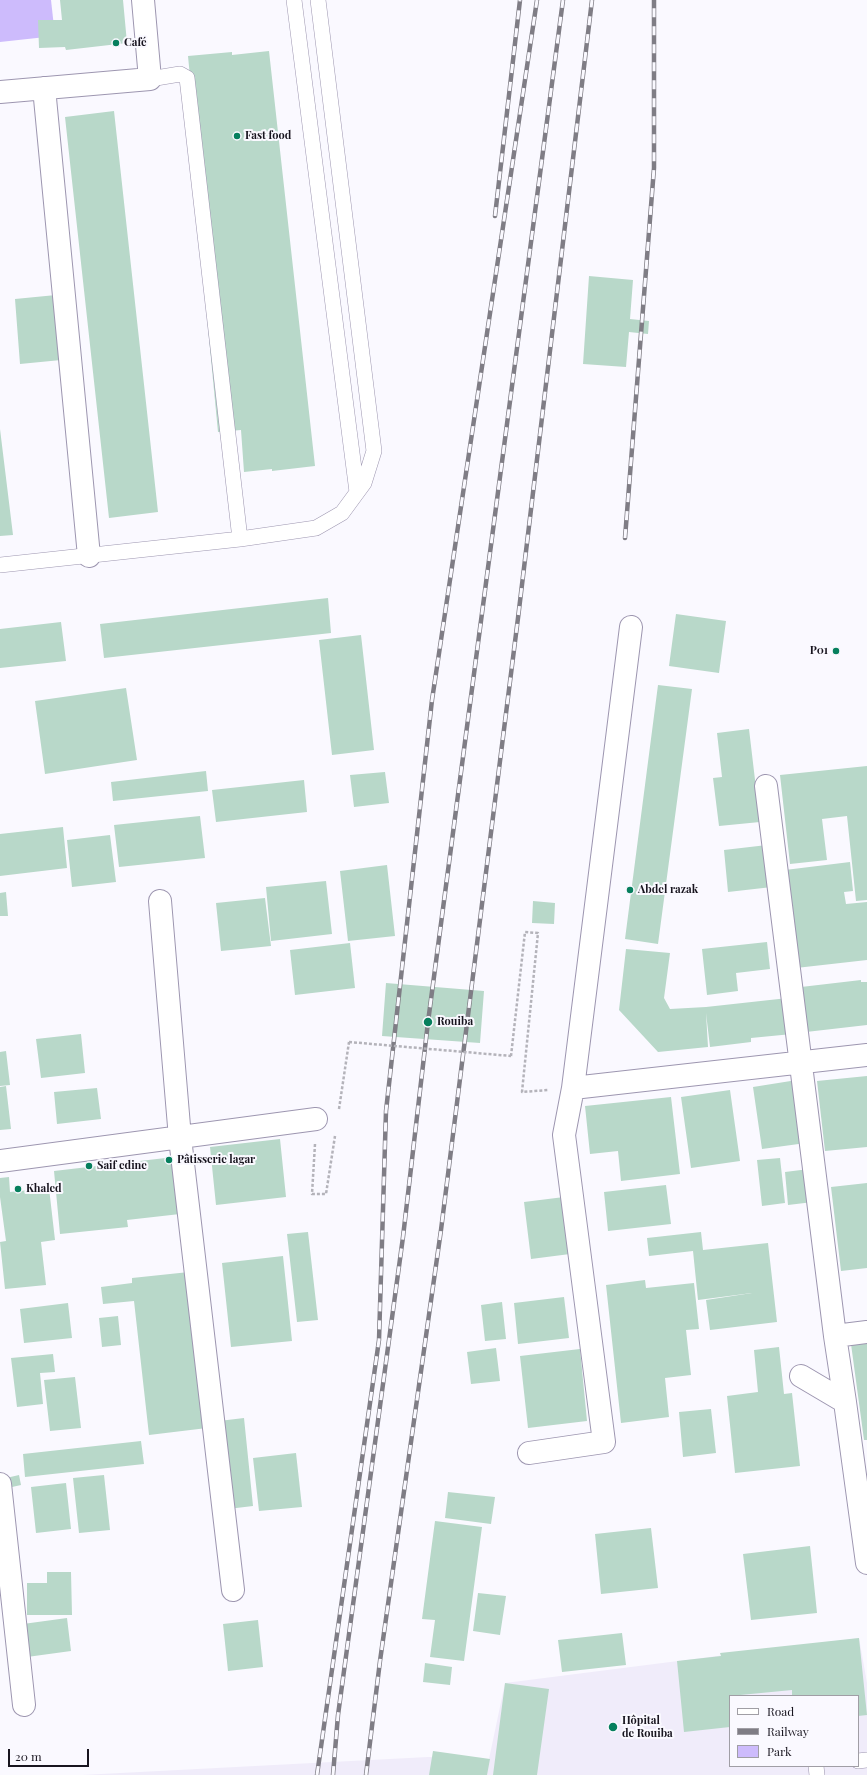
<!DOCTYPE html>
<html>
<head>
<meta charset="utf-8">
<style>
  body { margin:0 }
  #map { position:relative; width:867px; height:1775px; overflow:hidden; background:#faf9ff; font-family:"Playfair Display",serif }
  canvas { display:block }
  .legend { position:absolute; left:729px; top:1695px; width:130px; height:72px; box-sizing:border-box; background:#faf9ff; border:1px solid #a09ea5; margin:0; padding:5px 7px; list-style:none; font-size:12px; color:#18151f }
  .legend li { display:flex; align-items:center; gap:8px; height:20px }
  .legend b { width:20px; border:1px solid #a09ea5 }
  .scale { position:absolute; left:8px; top:1749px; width:81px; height:18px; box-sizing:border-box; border:2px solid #18151f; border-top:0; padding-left:5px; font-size:12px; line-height:14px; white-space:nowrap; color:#18151f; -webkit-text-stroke:3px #faf9ff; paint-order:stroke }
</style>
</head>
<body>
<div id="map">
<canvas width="867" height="1775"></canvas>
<ul class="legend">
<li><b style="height:5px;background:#fff"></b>Road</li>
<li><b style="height:5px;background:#7f7d85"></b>Railway</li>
<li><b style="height:11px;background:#cdbbfc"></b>Park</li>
</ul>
<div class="scale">20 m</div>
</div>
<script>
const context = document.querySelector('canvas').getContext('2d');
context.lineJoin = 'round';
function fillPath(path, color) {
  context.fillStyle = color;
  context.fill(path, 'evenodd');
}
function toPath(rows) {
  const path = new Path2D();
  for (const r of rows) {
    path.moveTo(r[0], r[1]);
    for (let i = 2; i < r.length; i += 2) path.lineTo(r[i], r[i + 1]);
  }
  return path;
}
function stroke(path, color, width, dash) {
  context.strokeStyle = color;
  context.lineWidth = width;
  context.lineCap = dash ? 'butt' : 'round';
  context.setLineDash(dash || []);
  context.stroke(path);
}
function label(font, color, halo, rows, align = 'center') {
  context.font = font + ' "Playfair Display",serif';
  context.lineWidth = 4;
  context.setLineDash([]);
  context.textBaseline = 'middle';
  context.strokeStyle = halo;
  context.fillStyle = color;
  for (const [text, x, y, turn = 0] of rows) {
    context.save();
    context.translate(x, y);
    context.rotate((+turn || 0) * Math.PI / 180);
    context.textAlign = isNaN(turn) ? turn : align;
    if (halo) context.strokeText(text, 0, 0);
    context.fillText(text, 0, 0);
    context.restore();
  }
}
const built = toPath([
  [859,1638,867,1683,867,1775,82,1775,428,1757,489,1759,505,1683],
  [730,1696,858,1696,858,1766,730,1766]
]);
const green = toPath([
  [0,0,51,0,55,36,0,42]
]);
const building = toPath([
  [60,0,123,0,127,43,66,50,65,47,39,48,38,20,62,20],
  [269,51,315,466,272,471,272,469,244,472,241,430,218,432,197,213,203,212,188,56,232,52,232,55],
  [114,111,158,512,109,518,65,117],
  [589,276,633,280,630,319,649,321,648,334,629,332,626,367,583,364],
  [56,295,61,360,20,364,15,299],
  [0,429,13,535,0,536],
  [328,598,331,633,104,658,100,624],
  [676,614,726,621,719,673,669,666],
  [61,622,66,661,0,668,0,629],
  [361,635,374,750,332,755,319,640],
  [658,685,692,689,658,944,625,939],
  [126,688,137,760,45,774,35,701],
  [749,729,760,822,719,826,713,778,722,777,717,733],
  [867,766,867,900,856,901,847,816,822,819,827,860,790,864,780,775],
  [206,771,208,791,113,801,111,782],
  [385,772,389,803,354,807,350,775],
  [304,780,307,812,216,822,212,790],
  [200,816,205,858,119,867,114,825],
  [63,827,67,868,0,876,0,834],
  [110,835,116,882,72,887,67,840],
  [767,845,772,887,728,892,724,850],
  [850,862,853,891,844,892,846,904,867,902,867,960,796,968,785,870],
  [387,865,395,936,348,941,340,871],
  [326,881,332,934,271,941,266,887],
  [6,892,8,916,0,916,0,893],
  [265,898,271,946,221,951,216,903],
  [533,901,555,903,554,924,532,923],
  [767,942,770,969,736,973,738,991,707,995,702,949],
  [350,943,355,988,295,995,290,950],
  [626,949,670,953,664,998,670,1009,706,1007,788,998,792,1034,751,1038,751,1042,710,1047,706,1013,708,1047,658,1052,619,1010],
  [861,980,861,982,867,982,867,1025,806,1032,801,987],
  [386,983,484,991,480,1043,382,1036],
  [81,1034,85,1073,41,1078,36,1039],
  [6,1051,10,1085,0,1086,0,1052],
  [867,1076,867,1147,825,1151,817,1081],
  [797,1080,806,1143,762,1149,753,1087],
  [6,1086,11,1129,0,1130,0,1087],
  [97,1088,101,1119,57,1124,54,1092],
  [730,1090,740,1161,691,1168,681,1097],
  [671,1097,680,1174,621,1181,618,1151,590,1154,585,1106],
  [280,1139,286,1197,216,1205,210,1147],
  [174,1157,180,1214,127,1220,128,1227,60,1234,54,1171],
  [780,1158,785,1203,762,1206,757,1160],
  [809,1169,813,1202,788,1205,785,1172],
  [9,1177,10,1192,49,1188,55,1240,41,1242,46,1285,5,1289,0,1242,6,1241,0,1197,0,1178],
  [867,1183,867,1268,841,1271,831,1187],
  [666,1185,671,1224,608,1231,604,1192],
  [564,1197,570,1254,531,1259,524,1202],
  [308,1232,318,1320,297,1322,287,1234],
  [701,1232,703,1250,768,1243,777,1322,710,1330,706,1300,752,1293,698,1300,693,1251,649,1256,647,1238],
  [283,1256,292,1341,231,1347,222,1263],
  [189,1272,207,1428,149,1435,134,1301,103,1304,101,1287,132,1283,132,1278],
  [645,1280,646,1288,694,1283,699,1329,686,1330,691,1375,665,1378,669,1417,621,1423,606,1285],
  [564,1297,569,1338,518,1344,514,1303],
  [502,1302,506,1339,485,1341,481,1305],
  [68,1303,72,1338,24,1343,20,1309],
  [118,1316,121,1345,102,1347,99,1318],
  [867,1342,867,1440,864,1440,851,1344],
  [779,1347,784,1394,792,1393,800,1466,735,1473,727,1396,758,1392,754,1350],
  [496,1348,500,1381,471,1384,467,1352],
  [580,1349,587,1421,528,1428,520,1356],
  [53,1354,55,1372,40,1373,43,1404,17,1407,11,1358],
  [75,1377,81,1428,50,1431,44,1380],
  [711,1409,716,1453,683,1457,679,1412],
  [244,1418,253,1506,228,1509,219,1421],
  [141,1441,144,1464,25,1477,23,1454],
  [296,1453,302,1507,259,1511,253,1458],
  [19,1475,21,1485,3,1489,2,1479],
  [104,1475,110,1530,79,1533,73,1478],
  [66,1483,71,1529,36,1533,31,1487],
  [448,1492,495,1497,491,1524,445,1518],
  [435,1521,482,1527,464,1661,430,1657,435,1620,422,1619],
  [651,1528,658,1588,601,1594,595,1534],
  [810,1546,817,1613,751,1620,743,1554],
  [47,1572,71,1572,72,1615,27,1615,27,1583,47,1583],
  [478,1593,506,1596,500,1635,473,1631],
  [67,1618,71,1651,27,1657,23,1624],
  [258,1620,263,1667,228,1671,223,1624],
  [622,1633,626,1665,562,1672,558,1640],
  [859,1638,867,1715,858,1716,858,1696,792,1696,792,1690,730,1696,730,1727,684,1732,677,1661,721,1656,720,1653],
  [425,1663,452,1667,450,1685,423,1682],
  [505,1683,549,1689,537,1775,493,1775],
  [433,1751,490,1759,487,1775,429,1775]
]);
const path = toPath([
  [511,1056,525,932,538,933,522,1092,548,1090],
  [339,1109,349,1042],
  [315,1144,312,1194,326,1194,335,1136]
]);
const service = toPath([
  [294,0,357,492],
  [150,79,180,74,187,78,240,539],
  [0,565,240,539,316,528,342,513,364,483,374,451,318,0],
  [858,1761,867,1760],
  [816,1766,817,1775]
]);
const minor = toPath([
  [44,88,89,556],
  [0,92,150,79,143,0],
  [766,786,835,1336],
  [160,901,180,1138,233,1590],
  [573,1088,867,1055],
  [0,1161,316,1119],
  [801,1376,845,1402,867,1563],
  [845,1402,835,1336,867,1332],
  [529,1453,604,1442,564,1135,573,1088,631,627],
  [0,1484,24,1705]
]);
const rail = toPath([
  [495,216,520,0],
  [625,538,654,168,654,0],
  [317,1775,379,1340,386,1111,432,700,537,0],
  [333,1775,338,1715,403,1237,428,1022,563,0],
  [366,1775,380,1661,441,1230,518,618,592,0]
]);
const pathBridge = toPath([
  [349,1042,511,1056]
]);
const markers = [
  [116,43,4,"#067f5d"],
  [237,136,4,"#067f5d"],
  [836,651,4,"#067f5d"],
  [630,890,4,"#067f5d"],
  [428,1022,5,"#067f5d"],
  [169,1160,4,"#067f5d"],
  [89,1166,4,"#067f5d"],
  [18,1189,4,"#067f5d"],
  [613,1727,5,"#067f5d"]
];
const poiNames = [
  ["Café",124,43],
  ["Fast food",245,136],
  ["P01",828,651,"right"],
  ["Abdel razak",638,890],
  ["Rouiba",437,1022],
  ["Pâtisserie lagar",177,1160],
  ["Saif edine",97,1166],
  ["Khaled",26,1189],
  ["Hôpital",622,1721],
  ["de Rouiba",622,1734]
];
fillPath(built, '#f0ecfa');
fillPath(green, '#cdbbfc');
fillPath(building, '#b8d8c9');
stroke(service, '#9d96b0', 16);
stroke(minor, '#9d96b0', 24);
stroke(path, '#b4b3ba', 2.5, [3, 2]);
stroke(service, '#fff', 15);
stroke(minor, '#fff', 22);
stroke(rail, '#7f7d85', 4.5);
stroke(rail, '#faf9ff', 3, [9]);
stroke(pathBridge, '#b4b3ba', 2.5, [3, 2]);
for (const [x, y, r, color] of markers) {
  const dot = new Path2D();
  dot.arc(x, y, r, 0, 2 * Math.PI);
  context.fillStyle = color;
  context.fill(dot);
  stroke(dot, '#faf9ff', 1.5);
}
label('bold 11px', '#18151f', '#faf9ff', poiNames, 'left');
</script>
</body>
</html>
